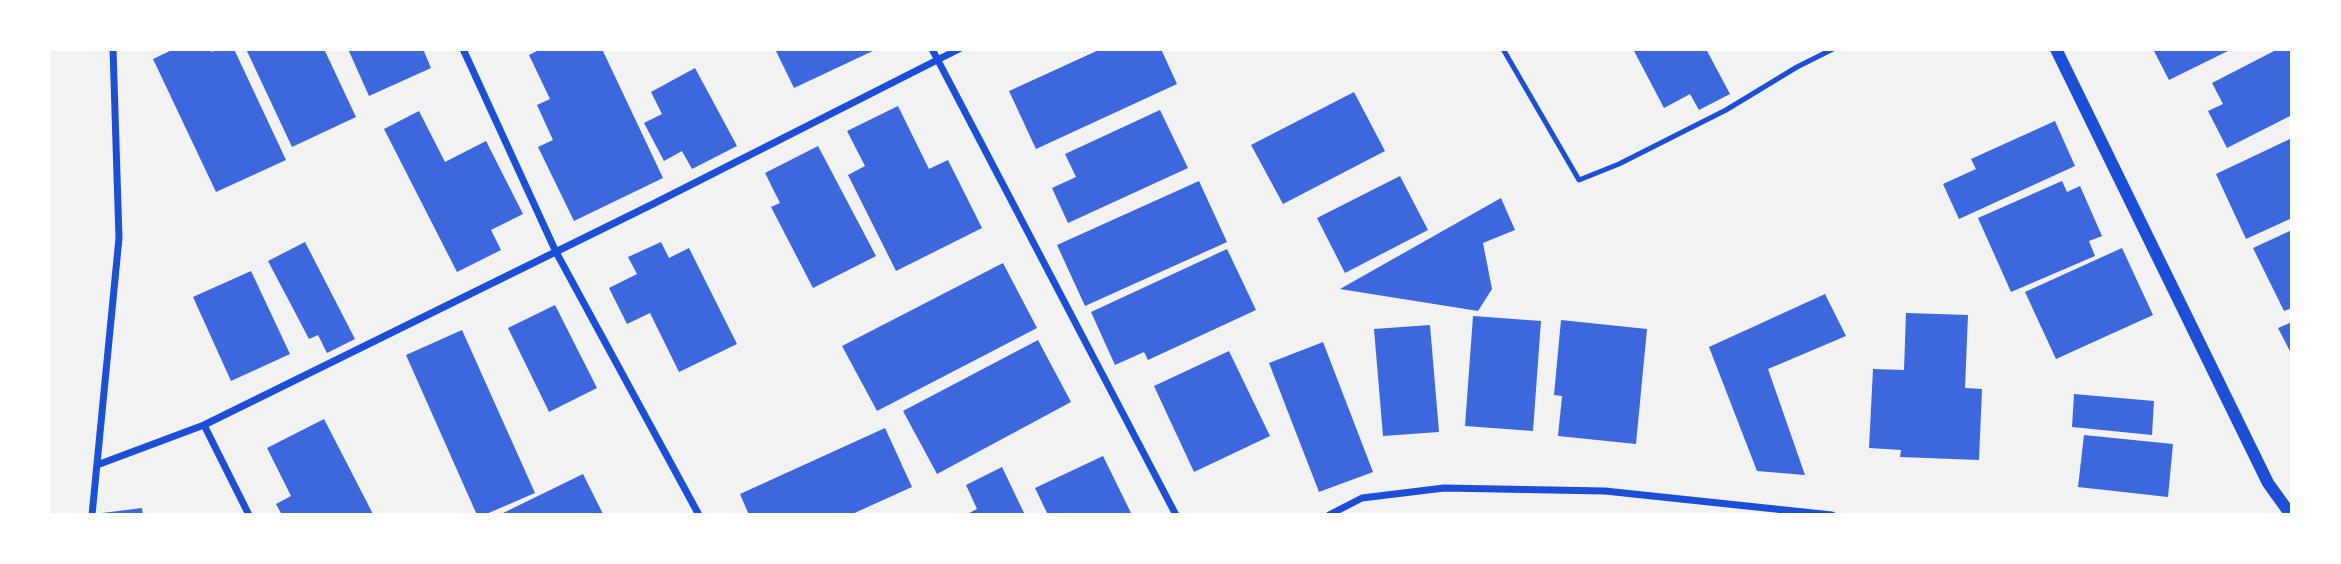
<!DOCTYPE html>
<html>
<head>
<meta charset="utf-8">
<style>
  body { margin:0 }
  #map { position:relative; width:2341px; height:564px; overflow:hidden; background:#f2f2f2; font-family:Rubik,sans-serif }
  canvas { display:block }
  .frame { position:absolute; inset:0; border:51px solid #fff; pointer-events:none }
</style>
</head>
<body>
<div id="map">
<canvas width="2341" height="564"></canvas>
<div class="frame"></div>
</div>
<script>
const context = document.querySelector('canvas').getContext('2d');
context.lineJoin = 'round';
function fillPath(path, color) {
  context.fillStyle = color;
  context.fill(path, 'evenodd');
}
function toPath(rows) {
  const path = new Path2D();
  for (const r of rows) {
    path.moveTo(r[0], r[1]);
    for (let i = 2; i < r.length; i += 2) path.lineTo(r[i], r[i + 1]);
  }
  return path;
}
function stroke(path, color, width, dash) {
  context.strokeStyle = color;
  context.lineWidth = width;
  context.lineCap = dash ? 'butt' : 'round';
  context.setLineDash(dash || []);
  context.stroke(path);
}
const building = toPath([
  [174,49,210,49,212,52,218,49,234,49,286,160,216,192,153,59],
  [246,49,324,49,356,117,292,147],
  [348,49,423,49,431,68,369,96],
  [541,49,602,49,663,178,574,221,538,147,553,140,537,105,550,99,529,55],
  [775,49,877,49,794,88],
  [1101,49,1161,49,1177,84,1036,149,1009,91],
  [1633,49,1706,49,1730,94,1699,110,1690,94,1664,108],
  [2153,49,2232,49,2169,80],
  [2278,49,2292,49,2292,115,2227,148,2208,111,2223,104,2212,83],
  [695,68,737,146,692,169,682,151,664,161,644,123,662,114,651,92],
  [1354,92,1385,151,1283,204,1251,145],
  [898,106,929,169,948,160,982,228,896,271,848,175,865,166,847,131],
  [1160,110,1188,168,1068,223,1052,188,1076,177,1065,154],
  [419,111,445,162,486,141,523,214,491,230,501,250,457,272,384,129],
  [2055,121,2075,166,1959,219,1943,184,1976,169,1971,159],
  [2292,138,2292,218,2246,239,2216,174],
  [818,146,876,256,813,288,771,207,780,203,765,173],
  [1400,176,1428,230,1345,273,1317,218],
  [1199,181,1227,242,1085,306,1057,245],
  [2062,181,2067,192,2080,186,2102,236,2089,241,2095,256,2011,292,1978,218],
  [1501,198,1515,230,1483,243,1492,289,1478,311,1340,289],
  [2292,230,2292,308,2284,311,2253,248],
  [305,242,355,339,327,353,318,335,309,339,268,261],
  [661,242,669,258,689,248,737,344,679,372,650,313,627,324,609,288,637,274,628,257],
  [2122,248,2153,315,2056,359,2025,292],
  [1227,249,1256,310,1148,360,1144,352,1115,365,1091,312],
  [1003,263,1037,328,877,411,842,346],
  [251,271,290,354,231,381,193,297],
  [1825,294,1846,336,1768,369,1805,475,1757,471,1709,347],
  [555,305,597,388,549,412,508,328],
  [1906,313,1968,315,1965,388,1982,389,1979,460,1900,457,1901,450,1869,448,1873,369,1904,370],
  [1473,316,1541,321,1533,431,1465,426],
  [1561,320,1647,329,1636,444,1558,436,1562,396,1554,395],
  [2292,322,2292,355,2278,328],
  [1430,325,1439,432,1383,436,1374,329],
  [462,330,535,493,484,515,477,515,406,355],
  [1038,340,1071,402,937,474,903,411],
  [1323,342,1373,472,1319,492,1269,363],
  [1229,351,1270,436,1194,472,1154,386],
  [2074,394,2154,401,2152,435,2072,427],
  [324,419,373,514,370,515,282,515,276,504,291,496,267,448],
  [885,428,912,487,850,515,749,515,740,494],
  [2084,435,2173,444,2168,497,2078,487],
  [1103,456,1132,515,1048,515,1035,488],
  [1002,467,1025,515,965,515,977,509,966,485],
  [583,474,603,514,499,515],
  [142,508,143,515,102,515,102,513]
]);
const service = toPath([
  [1503,49,1579,180,1619,164,1726,110,1797,67,1833,49]
]);
const minor = toPath([
  [463,49,556,252,699,515],
  [932,49,1176,515],
  [204,425,249,515],
  [97,465,204,425,653,204,959,49],
  [92,515,119,238,113,49],
  [1329,515,1362,498,1444,488,1605,491,1832,515]
]);
const tertiary = toPath([
  [2056,49,2268,483,2291,515]
]);
fillPath(building, '#3d67dc');
stroke(service, '#1d4ed8', 5);
stroke(minor, '#1d4ed8', 7);
stroke(tertiary, '#1d4ed8', 12);
</script>
</body>
</html>
